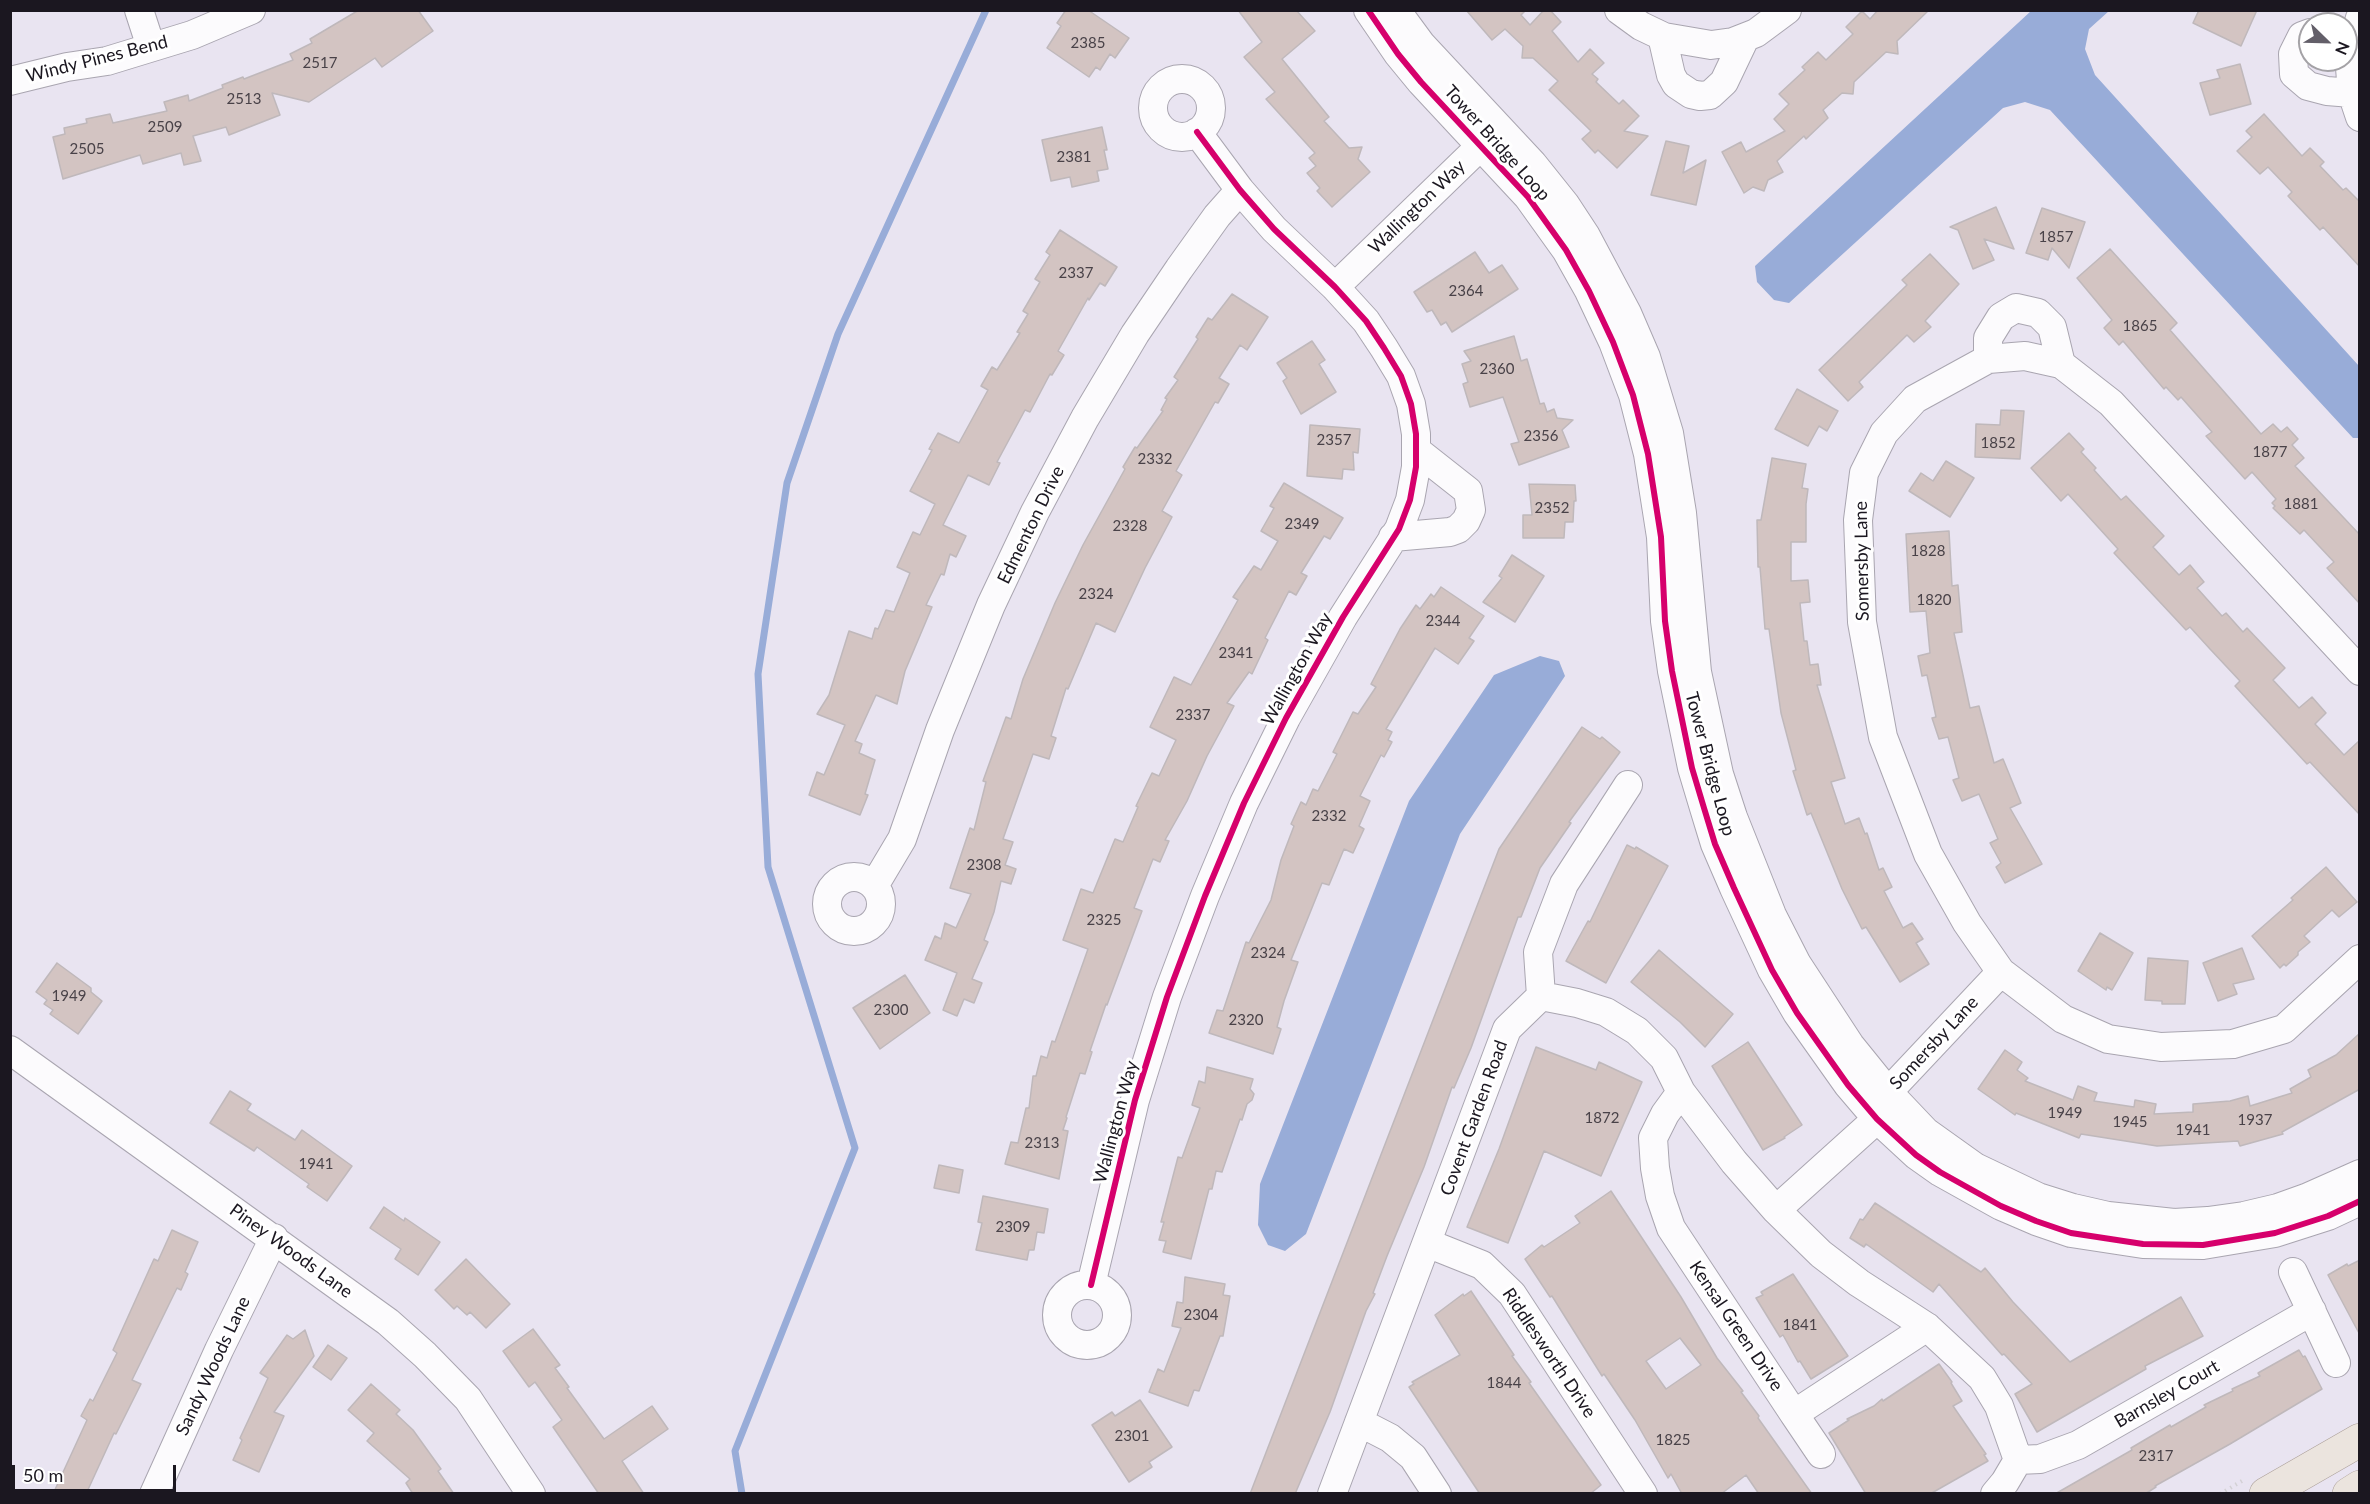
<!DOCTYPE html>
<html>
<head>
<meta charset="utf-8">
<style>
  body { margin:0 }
  #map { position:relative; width:2370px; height:1504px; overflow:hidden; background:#e9e4f1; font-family:Lato,sans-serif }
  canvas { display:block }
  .frame { position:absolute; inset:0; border:12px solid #1b1720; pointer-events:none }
  .north { position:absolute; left:2298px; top:12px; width:60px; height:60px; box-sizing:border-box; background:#fff; border:2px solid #a4a2a6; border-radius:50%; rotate:113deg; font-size:16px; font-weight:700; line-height:24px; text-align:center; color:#1b1720 }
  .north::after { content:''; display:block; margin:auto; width:21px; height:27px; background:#635f69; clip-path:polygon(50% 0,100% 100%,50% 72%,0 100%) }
  .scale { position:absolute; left:12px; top:1465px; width:164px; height:27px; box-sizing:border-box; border:3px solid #1b1720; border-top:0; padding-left:8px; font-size:18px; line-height:21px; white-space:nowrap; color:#1b1720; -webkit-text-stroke:4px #fff; paint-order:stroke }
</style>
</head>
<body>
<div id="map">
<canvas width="2370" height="1504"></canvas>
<div class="frame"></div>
<div class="north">N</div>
<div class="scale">50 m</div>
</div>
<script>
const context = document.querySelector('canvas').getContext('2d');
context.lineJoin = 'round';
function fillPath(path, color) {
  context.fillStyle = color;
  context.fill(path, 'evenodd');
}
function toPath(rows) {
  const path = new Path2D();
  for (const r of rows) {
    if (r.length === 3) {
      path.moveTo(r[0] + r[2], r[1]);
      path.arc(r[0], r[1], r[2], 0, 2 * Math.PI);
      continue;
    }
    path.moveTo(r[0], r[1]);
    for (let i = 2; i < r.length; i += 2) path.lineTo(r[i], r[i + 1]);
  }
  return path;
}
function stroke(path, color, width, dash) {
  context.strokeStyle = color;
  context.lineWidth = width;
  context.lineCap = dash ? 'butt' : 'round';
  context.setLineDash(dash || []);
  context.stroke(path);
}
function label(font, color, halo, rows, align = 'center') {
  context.font = font + ' Lato,sans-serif';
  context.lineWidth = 6;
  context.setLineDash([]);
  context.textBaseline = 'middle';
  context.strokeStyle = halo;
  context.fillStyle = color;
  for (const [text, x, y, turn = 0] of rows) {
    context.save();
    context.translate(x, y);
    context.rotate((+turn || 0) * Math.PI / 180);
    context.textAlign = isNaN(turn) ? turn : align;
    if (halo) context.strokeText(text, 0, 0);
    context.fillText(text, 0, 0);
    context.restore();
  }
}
const water = toPath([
  [2031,11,2109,11,2089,29,2085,49,2095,75,2359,366,2359,438,2353,438,2050,110,2025,102,2003,108,1789,303,1774,300,1757,282,1755,266],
  [1540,656,1559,661,1565,676,1460,834,1306,1234,1285,1251,1268,1245,1258,1225,1260,1184,1409,801,1494,675]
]);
const stream = toPath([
  [742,1494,735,1451,855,1148,768,867,758,674,787,483,838,334,986,10]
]);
const building = toPath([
  [359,10,418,10,433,31,382,67,375,58,309,102,272,93,280,115,229,135,226,127,193,136,201,161,184,165,181,153,143,164,140,155,63,179,53,137,65,134,64,128,87,123,86,119,110,114,113,123,167,111,164,102,188,95,189,101,223,88,222,85,243,77,244,79,293,60,290,54,312,43,310,39,359,10],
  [1066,10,1088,10,1129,38,1115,58,1110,54,1100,70,1096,67,1089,77,1047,48,1061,26,1057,23,1066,10],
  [1238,10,1296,10,1315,31,1282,59,1329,117,1324,121,1349,148,1362,147,1358,159,1370,172,1332,207,1317,191,1320,188,1307,173,1316,166,1309,158,1315,153,1266,99,1275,92,1244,57,1262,42,1238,10],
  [1466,10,1526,10,1521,15,1530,25,1544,10,1550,10,1561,22,1552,31,1578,62,1590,49,1604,63,1592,74,1598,79,1596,82,1619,104,1623,100,1639,116,1624,131,1648,136,1617,168,1598,150,1595,153,1582,139,1591,131,1549,90,1558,81,1533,58,1522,58,1523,46,1505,29,1492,40,1466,10],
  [1878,10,1929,10,1897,41,1898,54,1886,52,1854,82,1853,94,1842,93,1823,110,1828,118,1806,139,1804,136,1777,161,1783,172,1768,180,1764,191,1753,187,1744,193,1722,152,1741,142,1746,152,1785,131,1774,119,1789,104,1779,94,1805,70,1802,67,1818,52,1826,60,1853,34,1846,27,1862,11,1870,19,1878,10],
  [2199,10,2257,10,2241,46,2193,23,2199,10],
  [2240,64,2251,104,2210,115,2200,83,2220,78,2217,70,2240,64],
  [2264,114,2302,156,2310,148,2324,162,2320,166,2343,190,2346,188,2360,202,2360,267,2323,227,2320,230,2288,196,2292,192,2268,167,2260,174,2237,151,2252,137,2246,131,2264,114],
  [1102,127,1107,150,1104,150,1108,169,1097,171,1099,181,1072,187,1070,177,1051,181,1042,140,1102,127],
  [1666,141,1689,146,1683,173,1706,160,1696,205,1651,195,1666,141],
  [1996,207,2014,249,1984,239,1994,260,1973,269,1958,230,1950,227,1996,207],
  [2042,208,2085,222,2069,268,2052,248,2048,260,2026,253,2042,208],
  [1060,230,1117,267,1105,286,1100,283,1089,300,1088,298,1058,351,1064,355,1052,375,1050,374,1030,412,1025,410,997,462,1000,463,989,485,968,475,943,525,966,536,956,557,950,554,944,575,941,574,926,605,932,607,905,671,897,704,876,695,855,741,862,744,859,753,875,760,865,794,868,795,860,815,809,795,817,772,824,775,845,725,817,714,829,695,849,631,872,639,875,628,878,629,886,610,894,612,910,573,897,567,913,532,920,535,935,504,910,491,932,450,929,449,938,433,959,443,988,390,981,386,992,367,997,370,1020,333,1017,332,1028,314,1023,311,1040,282,1035,279,1050,255,1046,252,1060,230],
  [2110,249,2177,323,2170,330,2261,434,2273,424,2281,432,2287,427,2298,439,2292,445,2304,458,2295,466,2360,535,2360,604,2327,568,2334,562,2304,530,2300,534,2273,508,2275,506,2272,503,2276,499,2252,472,2245,479,2206,436,2212,432,2181,397,2178,400,2166,387,2164,389,2123,341,2119,345,2104,328,2112,320,2077,278,2110,249],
  [1475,252,1489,273,1502,265,1518,289,1452,332,1446,322,1441,325,1432,310,1427,312,1414,292,1475,252],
  [1930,254,1959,284,1925,321,1931,327,1914,342,1907,335,1859,382,1863,387,1848,401,1819,370,1907,285,1902,280,1930,254],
  [1232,294,1268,317,1247,350,1240,345,1219,378,1229,384,1218,403,1215,402,1176,471,1182,475,1162,511,1172,517,1145,568,1115,632,1096,623,1068,689,1066,688,1051,736,1056,738,1049,759,1033,754,1003,839,1013,842,1005,865,1016,869,1011,884,1001,881,994,912,984,940,988,942,972,979,982,983,974,1003,964,999,957,1016,943,1010,957,973,925,960,935,936,941,939,945,923,956,928,971,894,950,888,970,828,974,830,986,782,983,781,1006,717,1011,719,1023,679,1055,603,1083,545,1125,469,1123,467,1135,447,1137,448,1163,411,1161,410,1167,399,1165,398,1178,380,1174,377,1198,339,1196,337,1208,318,1212,320,1232,294],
  [1514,336,1521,361,1527,359,1540,404,1544,403,1547,412,1554,409,1557,418,1573,420,1562,430,1569,447,1519,465,1511,444,1519,442,1503,397,1470,407,1463,384,1468,382,1462,364,1471,361,1464,351,1514,336],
  [1312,341,1325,360,1319,364,1336,392,1301,414,1283,381,1287,378,1277,363,1312,341],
  [1797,389,1838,411,1827,431,1819,426,1808,446,1775,429,1797,389],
  [2001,410,2024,411,2020,459,1975,457,1976,424,2000,425,2001,410],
  [1310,425,1360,429,1358,453,1353,452,1354,470,1343,469,1342,479,1307,476,1310,425],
  [2069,433,2084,449,2081,452,2096,468,2094,470,2121,500,2126,496,2164,536,2153,547,2179,575,2190,565,2204,582,2197,588,2222,616,2226,613,2243,632,2247,628,2285,668,2273,680,2299,708,2312,697,2326,713,2315,724,2344,755,2360,740,2360,815,2310,762,2307,764,2235,686,2240,681,2210,649,2190,627,2186,630,2114,553,2118,549,2068,494,2061,501,2031,468,2069,433],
  [1772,458,1806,464,1802,488,1808,489,1806,504,1806,542,1791,542,1791,581,1808,580,1810,602,1800,603,1804,641,1807,641,1810,665,1818,664,1821,685,1817,685,1845,778,1831,782,1845,824,1859,818,1865,834,1867,833,1879,870,1883,868,1892,887,1884,891,1903,928,1912,923,1923,939,1916,943,1929,964,1900,982,1866,927,1862,929,1842,889,1811,813,1807,815,1793,771,1796,770,1781,713,1769,629,1765,629,1760,567,1758,567,1757,520,1761,520,1772,458],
  [1946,461,1974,478,1950,517,1909,491,1921,473,1933,481,1946,461],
  [1284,483,1343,518,1330,539,1324,536,1301,573,1307,576,1296,595,1289,591,1265,638,1268,640,1252,674,1249,672,1227,703,1234,706,1207,756,1187,801,1165,840,1169,841,1160,862,1153,859,1134,908,1142,911,1107,1005,1106,1004,1090,1051,1092,1052,1085,1074,1080,1073,1066,1117,1067,1118,1063,1130,1068,1131,1059,1179,1005,1164,1011,1142,1018,1143,1026,1108,1029,1108,1033,1076,1036,1076,1041,1056,1047,1058,1052,1041,1055,1042,1088,949,1063,940,1081,889,1093,893,1115,839,1123,842,1138,807,1136,806,1152,773,1159,776,1176,740,1150,727,1174,677,1191,685,1238,600,1233,597,1254,566,1261,570,1278,541,1261,531,1274,508,1270,506,1284,483],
  [1529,484,1575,485,1576,501,1574,501,1573,522,1565,522,1564,538,1523,538,1523,515,1532,515,1529,484],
  [1949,531,1952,586,1958,585,1962,632,1954,633,1970,708,1979,706,1994,763,2003,759,2021,803,2010,808,2042,864,2005,883,1996,867,2001,863,1990,843,1998,839,1979,794,1962,801,1953,780,1959,778,1948,737,1939,739,1932,718,1936,717,1927,675,1922,676,1918,656,1930,653,1926,611,1910,612,1906,534,1949,531],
  [1512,555,1544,576,1515,622,1483,602,1502,578,1499,576,1512,555],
  [1441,587,1484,616,1469,638,1474,641,1458,664,1435,648,1386,729,1392,732,1388,740,1392,742,1384,757,1381,755,1360,796,1370,801,1359,826,1364,829,1353,853,1344,849,1329,885,1322,883,1291,960,1298,962,1284,1001,1277,1027,1281,1029,1273,1054,1209,1033,1217,1010,1223,1011,1246,942,1249,943,1271,900,1281,860,1294,826,1291,824,1301,802,1306,805,1313,789,1318,791,1337,754,1333,752,1353,712,1358,714,1376,687,1371,684,1400,629,1416,605,1420,609,1431,594,1434,597,1441,587],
  [1582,727,1600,739,1602,737,1620,752,1569,822,1571,823,1540,868,1521,917,1518,917,1471,1048,1454,1088,1452,1087,1424,1167,1387,1256,1373,1293,1375,1294,1366,1311,1330,1412,1295,1494,1250,1494,1499,849,1582,727],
  [1627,845,1635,849,1636,847,1668,866,1606,983,1566,961,1588,921,1590,922,1627,845],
  [2326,867,2357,902,2339,917,2332,910,2304,936,2310,942,2298,952,2298,955,2286,966,2284,964,2280,968,2252,936,2293,900,2291,898,2326,867],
  [2100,933,2133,953,2112,990,2107,987,2106,990,2078,971,2100,933],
  [2242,948,2254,979,2233,984,2237,994,2218,1001,2203,963,2242,948],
  [1659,950,1733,1014,1705,1047,1680,1022,1631,982,1659,950],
  [2148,958,2188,961,2185,1004,2162,1004,2162,1001,2145,1000,2148,958],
  [57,963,91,988,91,992,102,1001,78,1034,50,1014,53,1010,44,1004,47,1000,36,992,57,963],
  [905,975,930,1013,880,1049,853,1008,905,975],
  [2360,1033,2360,1089,2282,1132,2283,1134,2240,1146,2238,1141,2157,1146,2081,1134,2079,1138,2016,1113,2015,1115,1978,1089,2005,1050,2022,1062,2017,1070,2028,1078,2025,1081,2073,1100,2078,1086,2097,1093,2094,1101,2134,1107,2135,1100,2156,1104,2154,1114,2193,1112,2193,1104,2230,1101,2248,1096,2250,1106,2292,1093,2290,1089,2311,1077,2308,1070,2336,1055,2360,1033],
  [1748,1042,1802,1125,1784,1137,1785,1138,1763,1150,1712,1066,1748,1042],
  [1536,1047,1596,1070,1599,1062,1642,1082,1601,1176,1544,1151,1508,1243,1467,1227,1499,1149,1536,1047],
  [1207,1067,1253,1079,1250,1089,1254,1094,1252,1100,1247,1104,1242,1120,1240,1119,1222,1172,1216,1171,1212,1189,1209,1189,1191,1259,1163,1252,1166,1241,1159,1240,1164,1222,1161,1222,1178,1157,1182,1158,1200,1108,1192,1105,1199,1081,1205,1083,1207,1067],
  [230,1091,251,1104,247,1110,295,1140,302,1130,352,1166,327,1201,307,1187,309,1184,257,1147,254,1151,210,1123,230,1091],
  [939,1165,963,1170,959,1193,934,1188,939,1165],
  [1611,1191,1681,1297,1717,1358,1743,1391,1741,1392,1759,1416,1758,1418,1812,1494,1759,1494,1746,1475,1721,1494,1682,1494,1671,1474,1668,1478,1635,1420,1604,1374,1602,1376,1552,1296,1550,1297,1525,1259,1542,1245,1544,1247,1580,1223,1575,1216,1611,1191],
  [1680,1338,1701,1365,1666,1389,1646,1361,1680,1338],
  [983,1196,1048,1209,1044,1233,1037,1232,1034,1250,1029,1250,1027,1260,976,1250,982,1223,978,1222,983,1196],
  [1875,1203,1981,1272,1985,1268,2013,1302,2070,1362,2181,1297,2203,1336,2145,1366,2146,1369,2037,1432,2015,1394,2032,1384,2004,1354,2002,1355,1939,1284,1933,1292,1866,1244,1864,1247,1850,1238,1860,1219,1863,1220,1875,1203],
  [384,1207,404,1221,405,1218,440,1242,418,1275,395,1259,401,1249,370,1228,384,1207],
  [172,1230,198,1242,185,1272,188,1274,181,1290,177,1288,132,1380,141,1384,116,1434,114,1433,86,1494,53,1494,87,1420,81,1416,90,1399,93,1401,117,1353,113,1350,154,1259,158,1261,172,1230],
  [466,1259,510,1304,486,1328,470,1312,467,1315,457,1306,454,1309,435,1290,466,1259],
  [2360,1260,2360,1335,2328,1275,2347,1264,2348,1266,2360,1260],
  [1793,1274,1848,1356,1811,1379,1800,1361,1798,1362,1783,1335,1780,1337,1756,1298,1763,1295,1761,1292,1793,1274],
  [1185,1277,1225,1284,1223,1295,1230,1296,1223,1336,1220,1336,1199,1391,1194,1390,1188,1406,1149,1392,1158,1369,1164,1372,1181,1328,1172,1326,1177,1302,1183,1303,1185,1277],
  [1471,1291,1514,1355,1512,1356,1531,1382,1529,1383,1601,1485,1590,1494,1480,1494,1409,1387,1414,1384,1412,1382,1460,1355,1435,1315,1463,1294,1464,1296,1471,1291],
  [533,1329,560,1365,555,1368,569,1387,567,1388,604,1439,652,1406,668,1429,622,1461,644,1494,599,1494,553,1427,562,1420,535,1382,529,1387,503,1351,533,1329],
  [305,1330,314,1356,274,1412,284,1416,259,1472,233,1460,242,1440,240,1438,268,1378,260,1373,287,1335,293,1339,305,1330],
  [328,1345,347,1358,331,1380,313,1367,328,1345],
  [2299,1350,2303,1357,2305,1356,2322,1389,2230,1444,2155,1486,2156,1487,2145,1494,2055,1494,2132,1450,2131,1448,2170,1425,2171,1427,2206,1407,2204,1405,2233,1391,2232,1389,2260,1376,2258,1373,2299,1350],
  [1939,1364,1952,1382,1951,1383,1962,1401,1953,1406,1986,1454,1984,1455,1988,1461,1930,1494,1866,1494,1829,1433,1849,1420,1847,1419,1874,1406,1882,1399,1883,1401,1939,1364],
  [371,1384,400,1410,396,1414,413,1430,441,1469,438,1471,454,1494,413,1494,406,1483,410,1479,367,1441,374,1433,348,1410,371,1384],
  [1140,1400,1172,1447,1149,1462,1152,1467,1129,1482,1092,1425,1112,1412,1115,1416,1140,1400]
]);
const path = toPath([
  [2220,1494,2242,1481]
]);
const minor = toPath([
  [139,10,151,47],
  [1368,10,1398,54,1421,82,1528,197,1566,250,1589,291,1613,342,1633,395,1648,454,1661,537,1665,621,1672,671,1692,768,1704,808,1715,844,1734,888,1772,970,1797,1013,1848,1085,1877,1119,1916,1155,1940,1172,2001,1206,2036,1221,2071,1233,2143,1244,2203,1245,2275,1233,2328,1216,2360,1201],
  [1396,10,1421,44,1533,164,1565,204,1586,236,1627,313,1646,357,1669,433,1682,513,1697,672,1719,774,1733,817,1772,915,1797,964,1850,1045,1888,1092,1926,1132,1975,1167,2038,1197,2073,1208,2108,1216,2174,1223,2208,1221,2244,1216,2278,1208,2306,1198,2360,1174],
  [1619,10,1641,26,1664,37,1711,45,1733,42,1756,33,1787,10],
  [2360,18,2349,55,2352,93,2360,117],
  [2310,33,2302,36,2293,54,2294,74,2308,86,2327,91,2352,93],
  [1662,36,1671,75,1676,84,1691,94,1700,96,1710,95,1724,82,1745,38],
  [1182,108,29],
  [10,81,67,67,107,61,192,35,251,10],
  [1335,287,1493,134],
  [1988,359,1988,338,2001,317,2016,308,2038,313,2052,327,2061,364],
  [1393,537,1450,532,1458,529,1466,521,1471,510,1468,491,1416,450],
  [2360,671,2111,403,2061,364,2025,356,1988,359,1915,399,1884,433,1864,473,1858,520,1862,622,1883,737,1928,854,1967,923,2001,972,2063,1019,2108,1039,2161,1047,2233,1044,2284,1029,2360,959],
  [854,904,27],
  [874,886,902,839,940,730,991,605,1035,512,1085,418,1135,334,1179,269,1217,216,1240,190],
  [1541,996,1577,1003,1606,1012,1637,1031,1664,1058,1681,1092,1734,1162,1776,1210,1821,1254,1859,1283,1927,1327,1982,1378,1999,1406,2018,1460,2005,1482,1995,1494],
  [1541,996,1538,952,1564,884,1628,785],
  [10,1050,388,1322,425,1355,468,1399,531,1494],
  [1681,1092,1665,1114,1653,1138,1655,1168,1660,1196,1671,1228,1794,1414,1927,1327],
  [1776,1210,1877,1119,1888,1092,2001,972],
  [1427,1243,1482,1265,1512,1294,1643,1494],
  [2293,1272,2336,1363],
  [1087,1315,30],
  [1091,1285,1135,1100,1167,997,1205,896,1244,803,1286,718,1343,617,1399,529,1410,500,1416,467,1416,434,1411,404,1401,376,1384,348,1366,321,1335,287,1274,229,1240,190,1197,132],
  [1794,1414,1821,1454],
  [1359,1422,1390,1438,1413,1457,1437,1494],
  [2018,1460,2040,1459,2078,1445,2312,1311],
  [154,1494,219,1350,274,1238],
  [1332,1494,1507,1029,1541,996]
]);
const major = toPath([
  [2266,1494,2360,1440],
  [2349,1494,2360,1487]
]);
const cycleway = toPath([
  [1368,10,1398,54,1421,82,1528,197,1566,250,1589,291,1613,342,1633,395,1648,454,1661,537,1665,621,1672,671,1692,768,1704,808,1715,844,1734,888,1772,970,1797,1013,1848,1085,1877,1119,1916,1155,1940,1172,2001,1206,2036,1221,2071,1233,2143,1244,2203,1245,2275,1233,2328,1216,2360,1201],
  [1091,1285,1135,1100,1167,997,1205,896,1244,803,1286,718,1343,617,1399,529,1410,500,1416,467,1416,434,1411,404,1401,376,1384,348,1366,321,1335,287,1274,229,1240,190,1197,132]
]);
const numberNames = [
  ["2385",1088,43],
  ["2517",320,63],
  ["2513",244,99],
  ["2509",165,127],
  ["2505",87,149],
  ["2381",1074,157],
  ["1857",2056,237],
  ["2337",1076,273],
  ["2364",1466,291],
  ["1865",2140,326],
  ["2360",1497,369],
  ["2356",1541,436],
  ["2357",1334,440],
  ["1852",1998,443],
  ["1877",2270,452],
  ["2332",1155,459],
  ["1881",2301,504],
  ["2352",1552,508],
  ["2349",1302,524],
  ["2328",1130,526],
  ["1828",1928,551],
  ["2324",1096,594],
  ["1820",1934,600],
  ["2344",1443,621],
  ["2341",1236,653],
  ["2337",1193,715],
  ["2332",1329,816],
  ["2308",984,865],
  ["2325",1104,920],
  ["2324",1268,953],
  ["1949",69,996],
  ["2300",891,1010],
  ["2320",1246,1020],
  ["1949",2065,1113],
  ["1872",1602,1118],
  ["1937",2255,1120],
  ["1945",2130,1122],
  ["1941",2193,1130],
  ["2313",1042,1143],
  ["1941",316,1164],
  ["2309",1013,1227],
  ["2304",1201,1315],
  ["1841",1800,1325],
  ["1844",1504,1383],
  ["2301",1132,1436],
  ["1825",1673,1440],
  ["2317",2156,1456]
];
const streetNames = [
  ["Windy Pines Bend",97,59,-14],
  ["Tower Bridge Loop",1497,143,48],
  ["Wallington Way",1417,207,-44],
  ["Edmenton Drive",1031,525,-64],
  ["Somersby Lane",1862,561,-91],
  ["Wallington Way",1297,669,-61],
  ["Tower Bridge Loop",1710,764,75],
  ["Somersby Lane",1934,1043,-47],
  ["Covent Garden Road",1474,1118,-70],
  ["Wallington Way",1116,1122,-75],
  ["Piney Woods Lane",291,1251,36],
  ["Kensal Green Drive",1736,1326,56],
  ["Riddlesworth Drive",1549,1353,56],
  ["Sandy Woods Lane",213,1366,-65],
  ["Barnsley Court",2167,1394,-30]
];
fillPath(water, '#98acd8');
stroke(stream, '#98acd8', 7);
fillPath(building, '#d3c4c2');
stroke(building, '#bfb8bb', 1.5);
stroke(minor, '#a9a5b0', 30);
stroke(major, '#ab9f98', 34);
stroke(path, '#d3d1d5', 4, [1.5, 4.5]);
stroke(minor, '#fcfbfd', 28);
stroke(major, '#ebe4de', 33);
stroke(cycleway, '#d6006c', 6);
label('15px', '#494248', null, numberNames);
label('18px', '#1b1720', '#fff', streetNames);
</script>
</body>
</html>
